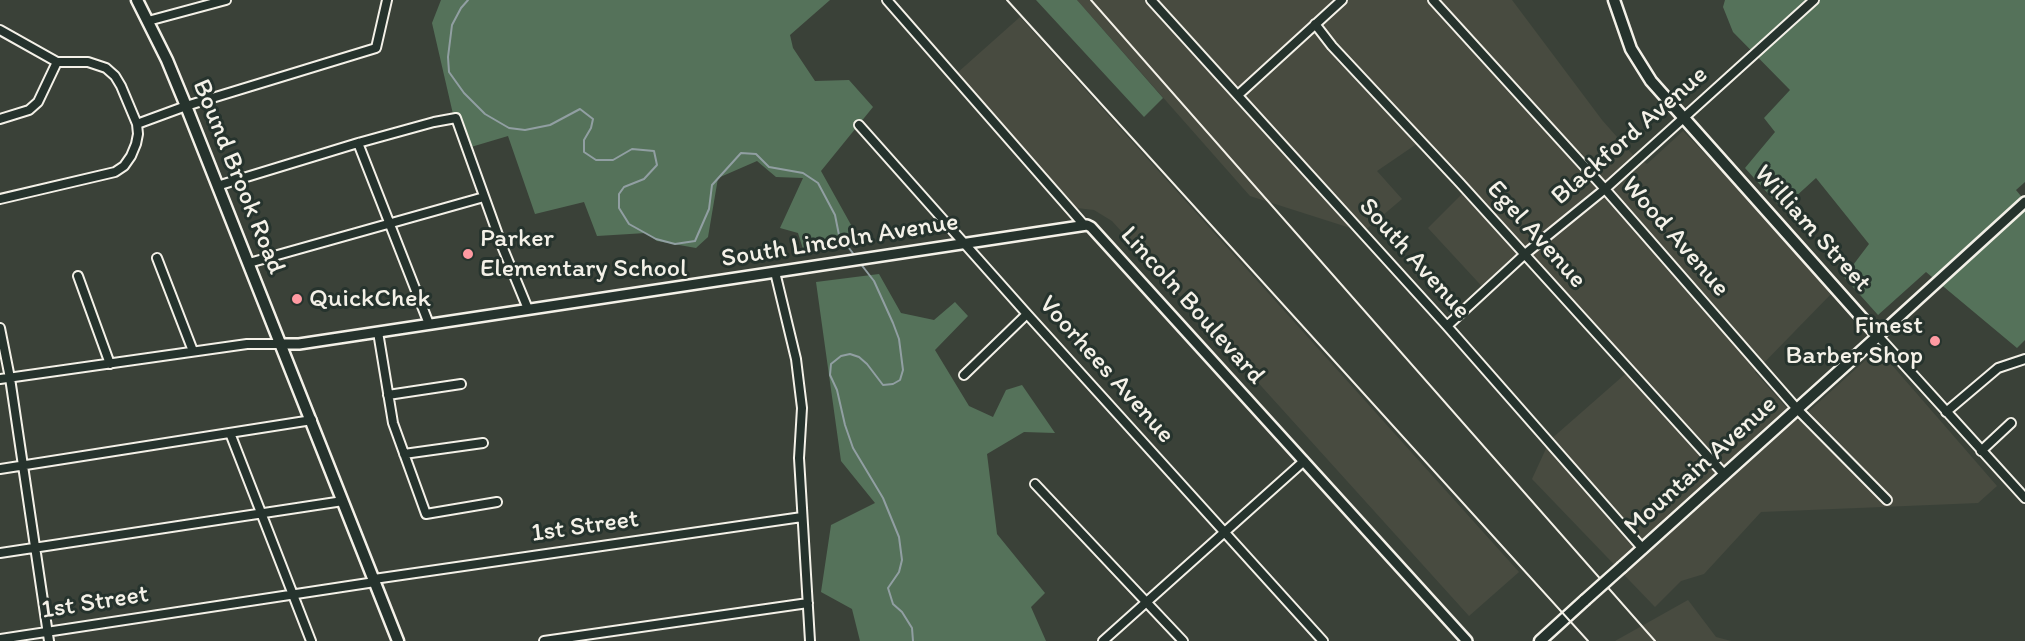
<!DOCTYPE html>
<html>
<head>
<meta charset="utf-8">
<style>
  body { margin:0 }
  canvas { display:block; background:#3a4138 }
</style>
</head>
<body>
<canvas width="2025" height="641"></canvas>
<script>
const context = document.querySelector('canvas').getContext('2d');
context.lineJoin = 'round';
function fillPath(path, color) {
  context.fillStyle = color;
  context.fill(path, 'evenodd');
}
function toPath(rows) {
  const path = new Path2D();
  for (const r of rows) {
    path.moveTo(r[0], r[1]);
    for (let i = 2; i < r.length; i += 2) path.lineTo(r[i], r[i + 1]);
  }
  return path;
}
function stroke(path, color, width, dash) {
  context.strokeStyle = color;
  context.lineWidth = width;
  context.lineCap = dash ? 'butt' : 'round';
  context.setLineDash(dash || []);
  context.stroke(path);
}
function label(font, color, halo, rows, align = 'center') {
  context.font = font + ' Itim,sans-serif';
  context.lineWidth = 6;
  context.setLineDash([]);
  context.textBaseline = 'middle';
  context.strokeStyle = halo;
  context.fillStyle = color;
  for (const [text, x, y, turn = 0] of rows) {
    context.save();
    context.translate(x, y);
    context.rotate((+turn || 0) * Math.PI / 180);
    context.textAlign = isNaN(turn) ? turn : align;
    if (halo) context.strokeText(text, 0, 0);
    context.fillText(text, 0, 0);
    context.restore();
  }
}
const built = toPath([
  [1077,0,1512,0,1602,120,1632,154,1647,164,1683,131,1734,184,1832,293,1755,372,1798,421,1878,349,1997,486,1978,503,1761,512,1704,574,1681,581,1655,607,1532,479,1550,440,1631,369,1528,258,1489,294,1428,228,1466,190,1421,141,1377,171,1402,199,1363,232,1250,196],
  [1020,17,1519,572,1469,616,1112,221,1094,210,1077,208,956,74],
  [1688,600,1716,637,1731,641,1615,641]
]);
const green = toPath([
  [441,0,830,0,790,35,793,48,815,81,849,80,873,107,821,171,860,241,803,249,798,233,780,228,803,178,776,177,757,161,718,178,708,237,696,248,657,241,646,233,597,236,584,202,535,214,508,136,471,147,456,127,432,23],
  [1036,0,1077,0,1163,98,1144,117],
  [1725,0,2025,0,2025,182,2016,190,2025,201,2025,340,2017,348,1926,272,1878,315,1844,277,1869,244,1816,178,1782,209,1745,168,1775,132,1764,118,1790,90,1733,32,1723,7],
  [879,274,901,313,934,320,955,302,968,316,935,350,969,406,993,417,1006,390,1022,385,1055,433,1024,432,987,454,997,534,1045,593,1031,607,1046,641,860,641,852,609,821,592,831,525,875,503,841,461,816,282]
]);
const stream = toPath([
  [468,0,461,8,452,25,448,57,449,72,464,93,485,114,509,128,525,130,550,125,580,109,593,119,591,128,584,140,584,152,596,160,613,160,632,149,654,151,657,165,644,179,624,187,619,194,619,208,629,224,656,239,675,244,695,241,709,209,712,185,741,153,756,154,769,167,803,173,818,183,835,215,839,235,855,256],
  [860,263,874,281,893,323,899,339,903,370,900,380,893,384,883,385,867,364,859,357,850,354,841,356,831,364,830,375,837,390,845,425,853,448,883,498,899,537,902,560,899,572,888,588,893,604,902,612,912,628,913,641]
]);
const minor = toPath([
  [887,0,1084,225],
  [1151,0,1447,326,1643,549],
  [1433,0,1605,189,1798,410,1887,500],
  [148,21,226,0],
  [1315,24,1332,46,1460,183,1724,474],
  [0,30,57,62,88,62,106,68,115,76,121,86,137,124,138,134,136,144,131,156,124,166,115,172,0,199],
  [1238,95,1342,0],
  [0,119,29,110,38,102,57,62],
  [137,124,186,106,376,48,387,0],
  [859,125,1027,314,1323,641],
  [358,143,429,324],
  [217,186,358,143,434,122,456,118,502,246,528,309],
  [157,258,193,351],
  [249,263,484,197],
  [775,272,796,359,802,408,799,458,810,641],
  [78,276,110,364],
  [1447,326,1525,254,1605,189,1814,0],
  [0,328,10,378,49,641],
  [378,332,393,423,426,514,497,502],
  [1878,336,2025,498],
  [964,375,1027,314],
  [0,379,247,344,281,344],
  [388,395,461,384],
  [1946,412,1998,368,2025,359],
  [230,433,311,641],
  [1981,451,2011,423],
  [404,454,483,443],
  [0,469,312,420],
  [1035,484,1183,641],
  [0,553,343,501],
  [374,579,802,517],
  [0,639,375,582],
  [544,641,808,603],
  [1103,641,1304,461]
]);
const tertiary = toPath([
  [1878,336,2025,202],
  [281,344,299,344,1087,225,1091,227,1467,641]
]);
const secondary = toPath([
  [137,0,167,60,186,106,398,641],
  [1614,0,1631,49,1651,81,1878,336,1622,567],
  [1540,641,1585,600]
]);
const rail = toPath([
  [1007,0,1588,641],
  [1091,0,1655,641]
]);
const secondaryBridge = toPath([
  [1585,600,1622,567]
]);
const markers = [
  [468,254,6,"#ff9aa2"],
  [297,299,6,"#ff9aa2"],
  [1935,341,6,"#ff9aa2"]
];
const streetNames = [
  ["Blackford Avenue",1630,136,-41],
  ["Bound Brook Road",238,177,68],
  ["William Street",1812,229,48],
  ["Egel Avenue",1536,235,48],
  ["Wood Avenue",1675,237,49],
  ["South Lincoln Avenue",840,241,-9],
  ["South Avenue",1414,259,48],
  ["Lincoln Boulevard",1192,306,48],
  ["Voorhees Avenue",1106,370,48],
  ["Mountain Avenue",1701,466,-42],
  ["1st Street",585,527,-8],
  ["1st Street",95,603,-9]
];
const poiNames = [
  ["Parker",480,239],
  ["Elementary School",480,269],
  ["QuickChek",309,299],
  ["Finest",1923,326,"right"],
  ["Barber Shop",1923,356,"right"]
];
fillPath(built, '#484b40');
fillPath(green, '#55725a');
stroke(stream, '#919fa2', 2);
stroke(minor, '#f4f1e8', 12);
stroke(tertiary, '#f4f1e8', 14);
stroke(secondary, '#f4f1e8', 15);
stroke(minor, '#26332d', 8);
stroke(tertiary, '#26332d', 9);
stroke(secondary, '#26332d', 10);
stroke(rail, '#f4f1e8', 2);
stroke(secondaryBridge, '#f4f1e8', 15, []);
stroke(secondaryBridge, '#26332d', 10);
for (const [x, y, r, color] of markers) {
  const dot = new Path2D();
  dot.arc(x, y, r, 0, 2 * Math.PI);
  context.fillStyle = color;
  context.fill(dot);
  stroke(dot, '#26332d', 2);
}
label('26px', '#f4f1e8', '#26332d', streetNames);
label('26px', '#f4f1e8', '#26332d', poiNames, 'left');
</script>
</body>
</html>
